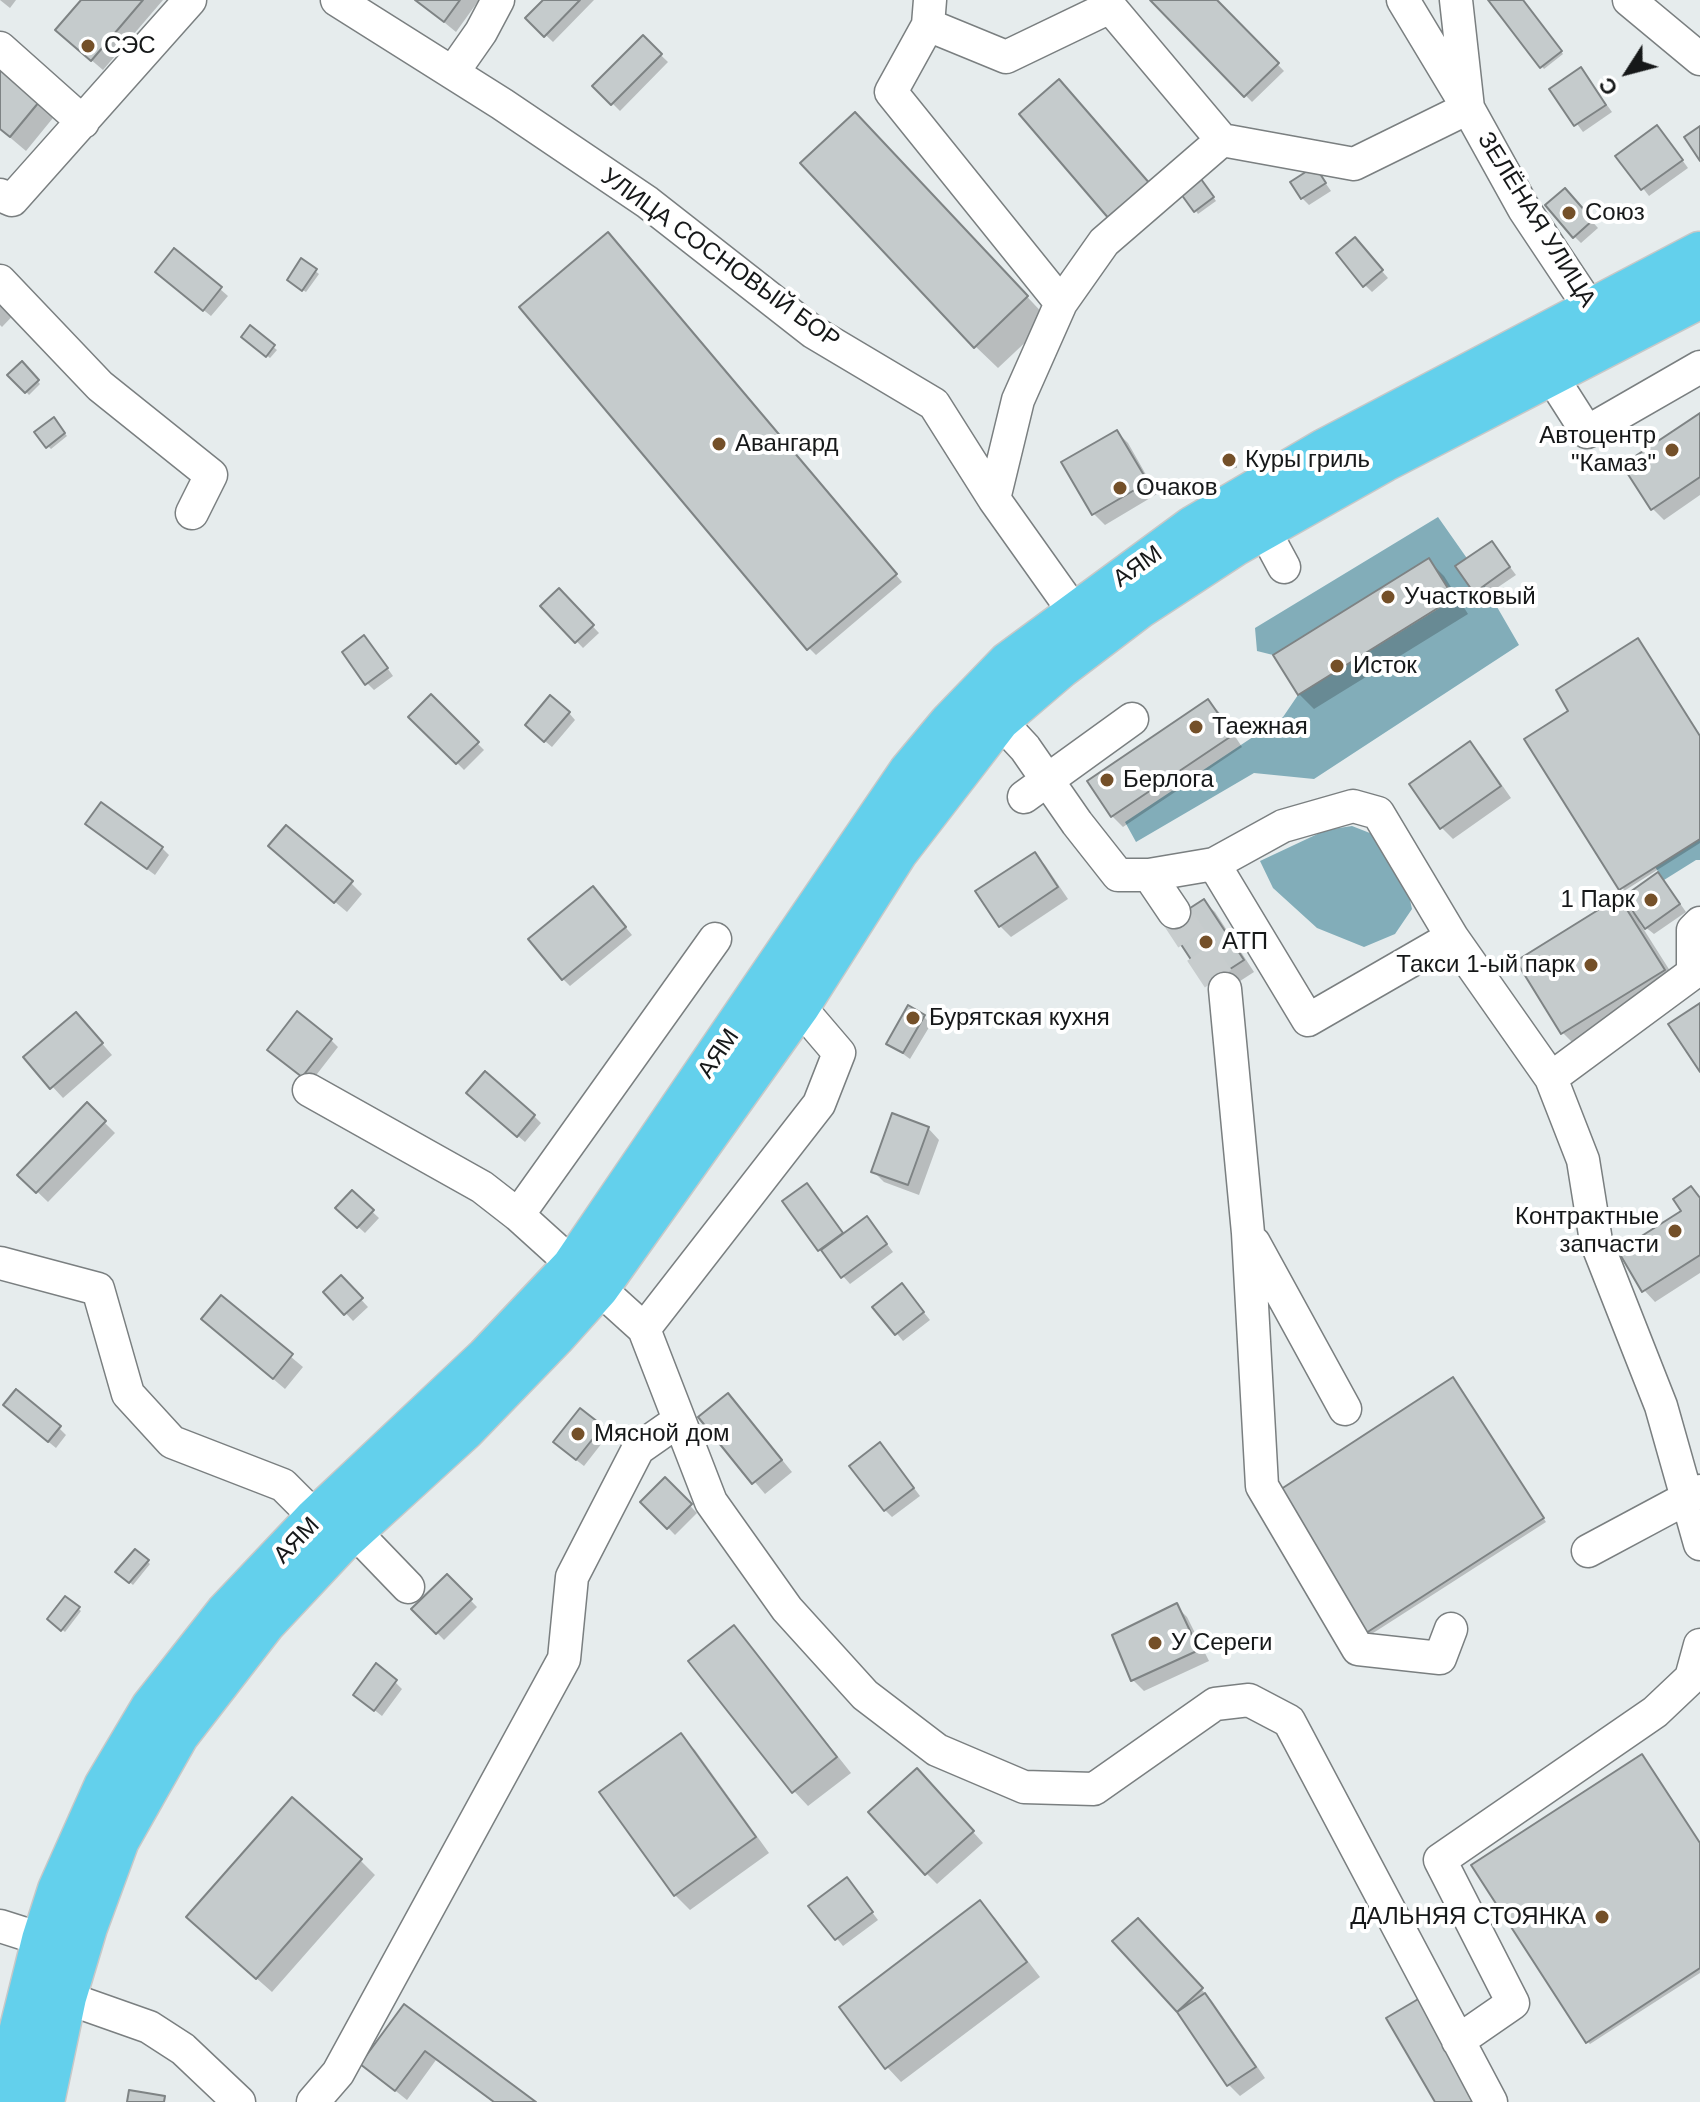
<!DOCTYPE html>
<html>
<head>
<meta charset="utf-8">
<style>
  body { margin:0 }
  #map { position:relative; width:1700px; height:2102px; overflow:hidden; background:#e6eced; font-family:Helvetica,sans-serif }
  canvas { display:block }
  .north { position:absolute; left:1588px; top:32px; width:80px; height:80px; -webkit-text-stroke:6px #fff; paint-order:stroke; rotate:234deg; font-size:22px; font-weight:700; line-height:32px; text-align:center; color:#161819 }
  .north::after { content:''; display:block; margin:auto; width:28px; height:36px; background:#161819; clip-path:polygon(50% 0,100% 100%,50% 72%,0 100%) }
</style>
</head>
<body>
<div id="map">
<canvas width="1700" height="2102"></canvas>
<div class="north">С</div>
</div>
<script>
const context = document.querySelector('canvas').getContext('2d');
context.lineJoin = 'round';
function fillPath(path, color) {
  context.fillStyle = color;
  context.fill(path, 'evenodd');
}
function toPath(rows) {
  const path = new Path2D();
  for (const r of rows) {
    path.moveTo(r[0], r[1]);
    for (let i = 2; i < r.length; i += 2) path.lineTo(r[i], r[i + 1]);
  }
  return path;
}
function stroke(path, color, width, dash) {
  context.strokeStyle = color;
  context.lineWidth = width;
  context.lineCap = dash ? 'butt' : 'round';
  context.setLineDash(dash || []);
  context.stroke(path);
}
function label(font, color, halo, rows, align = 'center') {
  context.font = font + ' Helvetica,sans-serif';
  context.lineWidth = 8;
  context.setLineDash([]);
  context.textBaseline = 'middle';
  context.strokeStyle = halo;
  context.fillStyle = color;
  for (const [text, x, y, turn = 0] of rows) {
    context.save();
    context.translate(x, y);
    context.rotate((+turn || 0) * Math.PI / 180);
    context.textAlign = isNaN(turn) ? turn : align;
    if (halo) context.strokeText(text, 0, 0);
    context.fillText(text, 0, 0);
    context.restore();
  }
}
const forest = toPath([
  [1438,517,1478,574,1519,645,1314,779,1254,773,1136,842,1125,822,1283,717,1298,695,1454,599,1429,558,1273,655,1257,651,1255,628],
  [1352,826,1380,837,1404,872,1412,909,1395,934,1364,947,1317,928,1273,888,1260,861,1326,830],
  [1700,839,1700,860,1696,860,1664,880,1655,867]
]);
const shadow = toPath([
  [0,0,16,0,10,8],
  [84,0,163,0,103,70,69,41],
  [417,0,479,0,456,32],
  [545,0,594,0,553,42,528,18],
  [1153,0,1215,0,1284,71,1252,102],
  [1490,0,1521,0,1563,54,1544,69],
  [643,38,668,62,620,111,595,86],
  [0,62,57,113,26,151,0,129],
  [1581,69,1612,112,1583,132,1551,89],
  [1664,135,1688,168,1649,196,1618,156],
  [877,137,1049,320,998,368,975,346],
  [1315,168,1331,191,1309,205,1302,198],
  [1204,184,1216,201,1198,214,1196,211],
  [1571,198,1598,228,1581,243,1574,236],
  [614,242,902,582,816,655,809,648],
  [1361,247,1388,278,1372,292,1365,285],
  [175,250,228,296,211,316,164,278],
  [302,261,319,274,306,292,292,283],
  [0,286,21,307,2,327,0,325],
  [250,328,277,350,270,358,246,339],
  [22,364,40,384,29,395,10,375],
  [1700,415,1700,495,1664,520,1653,509],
  [56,422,67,436,51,449,48,446],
  [1117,432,1128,443,1157,494,1105,525,1094,514],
  [1225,456,1234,456,1237,459,1237,468,1228,469,1225,466],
  [1492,543,1516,575,1482,598,1476,591],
  [1429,561,1444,576,1468,614,1314,709,1299,694],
  [559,591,599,633,583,648,543,606],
  [371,645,393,676,374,690,367,683],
  [431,697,484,750,464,770,411,716],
  [1208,701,1219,712,1242,747,1123,827,1112,816],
  [1571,712,1700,737,1700,843,1624,891],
  [569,713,575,720,552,747,534,732],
  [1470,744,1481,755,1511,798,1453,839,1442,828],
  [87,824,162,848,169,855,155,875],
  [1034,854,1045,865,1068,899,1011,937,1000,926],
  [282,857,351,883,362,894,347,912],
  [1665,882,1686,912,1654,934,1639,922,1679,985,1578,1048,1563,1033,1519,961,1619,899,1636,916],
  [600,896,632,935,570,986,563,979],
  [1204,902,1215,912,1254,972,1220,994,1209,983,1170,924],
  [924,1017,931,1024,910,1059,888,1043],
  [87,1026,112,1055,63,1098,26,1058],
  [331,1040,338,1047,310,1083,277,1056],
  [476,1100,534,1116,541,1123,525,1142],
  [87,1105,115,1133,48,1202,20,1175],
  [928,1128,939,1140,919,1195,884,1182,873,1171],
  [1691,1188,1700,1197,1700,1273,1655,1302,1644,1290,1683,1211],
  [809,1189,843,1236,873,1225,893,1252,850,1284,820,1250],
  [352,1193,379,1218,365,1233,338,1208],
  [341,1278,368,1307,353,1321,326,1292],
  [908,1293,930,1320,903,1341,875,1307],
  [221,1298,303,1367,285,1389,203,1319],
  [1456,1383,1546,1522,1367,1637,1274,1495],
  [739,1407,792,1472,765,1494,701,1418],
  [12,1412,59,1428,66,1435,56,1448],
  [602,1427,609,1434,584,1466,562,1449],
  [887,1452,920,1496,892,1517,885,1510],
  [665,1480,697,1513,675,1535,643,1502],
  [135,1551,150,1564,133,1585,118,1572],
  [447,1576,477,1607,444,1640,414,1609],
  [66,1598,81,1611,65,1632,50,1619],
  [1176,1606,1187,1617,1209,1661,1144,1691,1133,1680],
  [733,1628,748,1643,851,1773,808,1806,794,1791],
  [395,1682,402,1689,382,1716,363,1701],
  [680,1736,695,1750,769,1853,690,1910,675,1895],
  [928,1782,983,1843,937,1884,926,1873],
  [1700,1844,1700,1973,1590,2044,1587,2041],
  [360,1860,375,1875,272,1992,204,1932],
  [853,1887,878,1920,843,1946,811,1906],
  [980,1903,995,1918,1040,1977,901,2082,887,2067],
  [1149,1931,1212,2001,1265,2078,1240,2096,1229,2085,1178,2011,1115,1942],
  [404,2007,532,2102,493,2102,436,2060,407,2100,362,2064]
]);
const building = toPath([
  [81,0,143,0,91,61,55,30,81,0],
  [415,0,460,0,444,22,415,0],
  [543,0,580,0,544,37,525,18,543,0],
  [1150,0,1217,0,1279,63,1244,97,1150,0],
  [1488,0,1523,0,1562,51,1540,68,1488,0],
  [643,35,662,54,611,105,592,86,643,35],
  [0,60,44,96,10,137,0,129,0,60],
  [1581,67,1606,105,1574,126,1549,89,1581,67],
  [1059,79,1151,185,1110,220,1019,114,1059,79],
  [855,112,1028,296,974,348,800,163,855,112],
  [1657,125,1683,160,1641,190,1615,156,1657,125],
  [1700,126,1700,161,1684,137,1700,126],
  [1315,166,1326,183,1301,199,1290,182,1315,166],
  [1201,179,1214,197,1194,212,1181,194,1201,179],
  [1565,188,1593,220,1573,238,1545,205,1565,188],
  [608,232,897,574,807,650,519,307,608,232],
  [1355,237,1383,270,1363,287,1336,253,1355,237],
  [174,248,222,287,203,311,155,272,174,248],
  [301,258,317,269,302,291,287,280,301,258],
  [250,325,275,345,266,357,241,337,250,325],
  [22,361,39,380,25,393,7,375,22,361],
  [1700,413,1700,477,1651,510,1622,465,1700,413],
  [54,417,65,433,46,448,34,432,54,417],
  [1117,430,1148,482,1092,515,1061,462,1117,430],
  [1492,541,1510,567,1474,593,1455,566,1492,541],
  [1429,558,1454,598,1298,695,1273,655,1429,558],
  [559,588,594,625,575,643,540,606,559,588],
  [364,635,388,668,365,685,342,652,364,635],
  [1638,638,1700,736,1700,839,1619,890,1524,739,1568,711,1556,690,1638,638],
  [431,694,479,742,456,764,408,717,431,694],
  [550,695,570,712,544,742,525,725,550,695],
  [1208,699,1233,735,1111,817,1087,781,1208,699],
  [1470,741,1501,786,1440,829,1409,784,1470,741],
  [101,802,163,847,147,869,85,824,101,802],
  [286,825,353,881,334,903,268,846,286,825],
  [1035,852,1058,887,999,927,975,891,1035,852],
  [1658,872,1680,904,1645,929,1623,897,1658,872],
  [593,886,626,927,562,980,528,939,593,886],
  [1619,897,1665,970,1561,1034,1516,961,1619,897],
  [1204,899,1244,960,1207,984,1167,923,1204,899],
  [1700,1003,1700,1072,1668,1024,1700,1003],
  [908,1005,925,1015,903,1053,886,1044,908,1005],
  [297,1011,332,1039,302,1077,267,1050,297,1011],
  [76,1012,103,1043,50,1089,23,1057,76,1012],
  [485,1071,535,1115,517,1137,466,1093,485,1071],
  [87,1102,106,1121,36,1193,17,1175,87,1102],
  [892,1113,929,1127,908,1185,871,1172,892,1113],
  [807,1183,843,1233,818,1251,782,1201,807,1183],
  [1691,1186,1700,1198,1700,1255,1642,1292,1618,1251,1681,1211,1673,1199,1691,1186],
  [352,1190,374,1210,357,1228,335,1208,352,1190],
  [867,1216,887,1244,841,1278,821,1250,867,1216],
  [341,1275,363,1298,344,1315,323,1292,341,1275],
  [902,1283,924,1312,895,1335,872,1307,902,1283],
  [221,1295,293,1354,273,1379,201,1319,221,1295],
  [1453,1377,1544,1518,1363,1635,1272,1495,1453,1377],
  [16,1389,61,1426,48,1442,3,1405,16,1389],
  [728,1393,782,1460,752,1484,698,1417,728,1393],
  [580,1408,603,1426,576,1460,553,1442,580,1408],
  [880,1442,914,1488,884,1511,849,1466,880,1442],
  [665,1477,692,1504,667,1529,640,1502,665,1477],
  [135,1549,149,1560,129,1583,115,1572,135,1549],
  [447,1574,472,1599,436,1634,411,1609,447,1574],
  [65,1596,80,1607,61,1631,47,1619,65,1596],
  [1177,1603,1199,1650,1131,1681,1112,1635,1177,1603],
  [734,1625,837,1757,792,1793,688,1661,734,1625],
  [376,1663,397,1680,374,1711,353,1695,376,1663],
  [681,1733,756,1837,674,1896,599,1792,681,1733],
  [1642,1754,1700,1843,1700,1968,1586,2043,1471,1865,1642,1754],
  [917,1768,974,1831,925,1875,868,1812,917,1768],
  [292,1797,362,1859,256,1979,186,1917,292,1797],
  [847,1877,873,1912,835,1940,808,1906,847,1877],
  [980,1900,1027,1962,885,2069,839,2007,980,1900],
  [1138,1918,1203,1988,1177,2012,1112,1941,1138,1918],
  [1205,1993,1256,2067,1227,2086,1177,2012,1205,1993],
  [1420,1998,1481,2102,1435,2102,1386,2018,1420,1998],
  [404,2004,536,2102,494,2102,425,2051,395,2091,360,2064,404,2004],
  [129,2090,165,2096,164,2102,127,2102,129,2090]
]);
const minorTunnel = toPath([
  [1174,912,1225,989]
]);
const minor = toPath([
  [337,0,502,104,647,202,813,332,934,404,994,499,1075,613],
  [930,0,928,25,891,92,1061,303,1018,400,994,499],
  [1456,0,1468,108,1524,209,1604,329],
  [1629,0,1700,59],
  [928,25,1006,57,1110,7,1222,140],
  [0,48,83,122],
  [453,72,481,32,498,0],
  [0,195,12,200,190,0],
  [0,281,100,386,211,475,192,513],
  [1061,303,1104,242,1222,140,1354,164,1468,108,1403,0],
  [1550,374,1587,432,1700,367],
  [1263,528,1284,567],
  [998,719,1025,748,1077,823,1118,875,1149,875,1214,864,1308,1020,1452,937,1551,1078,1693,973,1693,930,1700,923],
  [1024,797,1132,719],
  [1214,864,1283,826,1353,806,1378,813,1452,937],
  [1149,875,1174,912],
  [1225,989,1248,1233,1262,1486,1358,1649,1440,1658,1451,1629],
  [1551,1078,1583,1160,1596,1241,1661,1406,1700,1544],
  [309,1090,482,1187,518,1215,644,1329,711,1502,787,1609,865,1695,937,1750,1024,1787,1094,1789,1215,1704,1249,1700,1289,1721,1491,2102],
  [518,1215,715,939],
  [1254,1243,1345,1409],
  [0,1263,98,1289,128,1394,172,1442,283,1485,317,1519],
  [644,1329,819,1104,839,1053,798,1005],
  [353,1530,408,1587],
  [1588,1551,1700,1491],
  [0,1926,44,1940],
  [64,1997,149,2027,183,2049,239,2102],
  [1458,2041,1513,2003,1440,1860,1655,1712,1691,1678,1700,1645],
  [313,2102,338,2073,564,1659,572,1577,638,1449,678,1421]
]);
const highway = toPath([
  [7,2102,13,2065,44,1940,60,1890,106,1787,153,1708,227,1614,317,1519,488,1358,574,1267,911,772,951,724,1009,664,1194,528,1325,451,1700,254],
  [42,2102,64,1997,85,1927,117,1840,177,1734,263,1623,338,1543,463,1429,553,1336,597,1287,798,1005,896,851,998,719,1060,666,1139,606,1234,544,1383,460,1700,296]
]);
const markers = [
  [88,46,8,"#745029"],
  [1569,213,8,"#745029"],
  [719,444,8,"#745029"],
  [1672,450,8,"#745029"],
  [1229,460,8,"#745029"],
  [1120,488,8,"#745029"],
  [1388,597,8,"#745029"],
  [1337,666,8,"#745029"],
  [1196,727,8,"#745029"],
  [1107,780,8,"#745029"],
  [1651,900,8,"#745029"],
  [1206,942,8,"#745029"],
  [1591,965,8,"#745029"],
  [913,1018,8,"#745029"],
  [1675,1231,8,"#745029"],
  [578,1434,8,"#745029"],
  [1155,1643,8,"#745029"],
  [1602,1917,8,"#745029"]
];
const poiNames = [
  ["СЭС",104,46],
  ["Союз",1585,213],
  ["Автоцентр",1656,436,"right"],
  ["\"Камаз\"",1656,464,"right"],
  ["Авангард",735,444],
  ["Куры гриль",1245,460],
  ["Очаков",1136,488],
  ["Участковый",1404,597],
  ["Исток",1353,666],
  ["Таежная",1212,727],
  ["Берлога",1123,780],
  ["1 Парк",1635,900,"right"],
  ["АТП",1222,942],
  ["Такси 1-ый парк",1575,965,"right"],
  ["Бурятская кухня",929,1018],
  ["Контрактные",1659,1217,"right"],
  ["запчасти",1659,1245,"right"],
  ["Мясной дом",594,1434],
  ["У Сереги",1171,1643],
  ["ДАЛЬНЯЯ СТОЯНКА",1586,1917,"right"]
];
const streetNames = [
  ["ЗЕЛЁНАЯ УЛИЦА",1536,220,58],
  ["УЛИЦА СОСНОВЫЙ БОР",720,259,36],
  ["АЯМ",1138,567,-35],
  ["АЯМ",719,1054,-56],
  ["АЯМ",297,1541,-46]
];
fillPath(forest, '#82adb9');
fillPath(shadow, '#0003');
fillPath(building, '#c5cbcc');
stroke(building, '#7e8384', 2);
stroke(minorTunnel, '#c7cccd', 32, [32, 16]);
stroke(minor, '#7a7f80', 35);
stroke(highway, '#c7c8c8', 47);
stroke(minor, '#fff', 32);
stroke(highway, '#63d0ec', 44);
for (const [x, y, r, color] of markers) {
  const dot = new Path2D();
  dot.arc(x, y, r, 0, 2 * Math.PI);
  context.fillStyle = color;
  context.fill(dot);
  stroke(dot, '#fff', 3);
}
label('24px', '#161819', '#fff', poiNames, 'left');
label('24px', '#161819', '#fff', streetNames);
</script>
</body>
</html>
